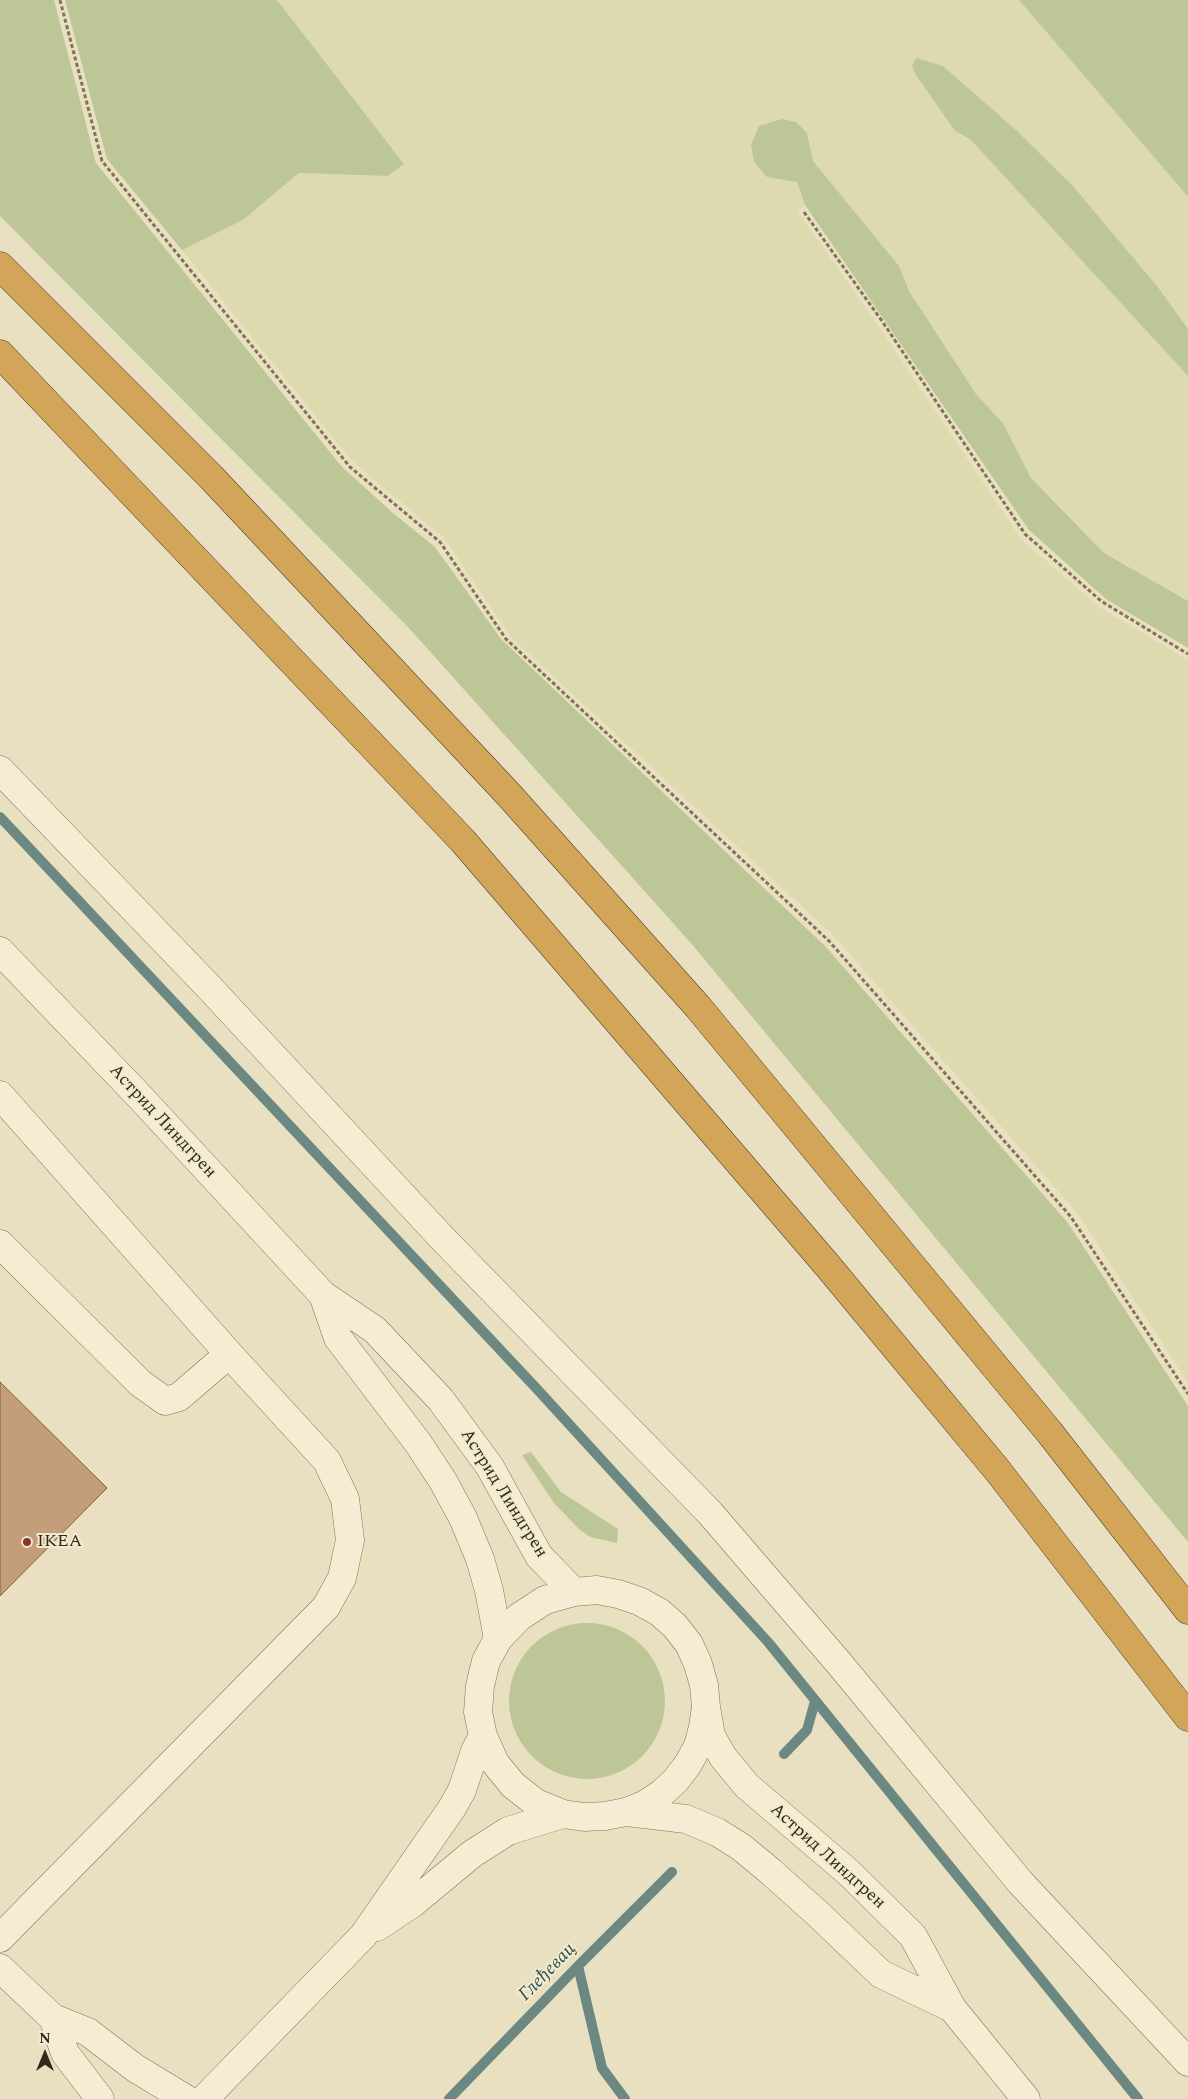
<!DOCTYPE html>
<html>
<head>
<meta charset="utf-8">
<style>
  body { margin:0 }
  #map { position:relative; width:1188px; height:2099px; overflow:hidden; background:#e9e0c1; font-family:Spectral,serif }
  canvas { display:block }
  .north { position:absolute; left:20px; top:2029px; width:50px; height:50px; -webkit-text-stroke:4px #f1eacf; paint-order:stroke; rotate:0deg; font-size:14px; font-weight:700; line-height:20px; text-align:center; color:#32291d }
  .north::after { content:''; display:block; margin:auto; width:18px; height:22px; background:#32291d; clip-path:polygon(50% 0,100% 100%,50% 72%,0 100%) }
</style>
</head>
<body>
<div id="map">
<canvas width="1188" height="2099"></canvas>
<div class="north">N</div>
</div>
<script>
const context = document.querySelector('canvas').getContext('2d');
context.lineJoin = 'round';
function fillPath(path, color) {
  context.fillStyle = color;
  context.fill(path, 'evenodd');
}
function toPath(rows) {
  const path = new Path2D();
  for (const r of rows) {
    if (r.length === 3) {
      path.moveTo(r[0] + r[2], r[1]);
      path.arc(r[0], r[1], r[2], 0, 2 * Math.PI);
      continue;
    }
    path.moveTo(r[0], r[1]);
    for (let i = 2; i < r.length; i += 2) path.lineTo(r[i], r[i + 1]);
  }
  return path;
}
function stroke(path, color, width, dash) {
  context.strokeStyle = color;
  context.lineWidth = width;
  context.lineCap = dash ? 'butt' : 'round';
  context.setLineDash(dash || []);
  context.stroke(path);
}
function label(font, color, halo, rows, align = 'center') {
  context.font = font + ' Spectral,serif';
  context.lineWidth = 4;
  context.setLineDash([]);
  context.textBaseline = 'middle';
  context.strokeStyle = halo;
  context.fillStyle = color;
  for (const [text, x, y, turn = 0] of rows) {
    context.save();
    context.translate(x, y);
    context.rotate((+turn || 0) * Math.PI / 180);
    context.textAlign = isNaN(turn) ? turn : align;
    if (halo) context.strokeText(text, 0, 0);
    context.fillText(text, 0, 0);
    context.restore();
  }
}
const farmland = toPath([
  [277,0,1019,0,1188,197,1188,329,1157,286,1073,186,1017,131,912,66,955,131,970,139,1188,376,1188,601,1104,553,1031,478,1003,423,976,394,909,291,899,266,813,161,807,133,767,177,797,182,805,205,798,212,876,322,1021,539,1099,607,1188,660,1188,1383,1079,1215,834,936,511,637,444,538,352,461,182,250,243,220,299,173,388,176,404,164]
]);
const green = toPath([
  [0,0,54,0,96,163,342,467,393,513,435,547,501,639,825,946,1068,1223,1188,1406,1188,1542,690,942,408,627,0,216],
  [65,0,277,0,404,164,388,176,299,173,243,220,182,250,107,159],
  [1019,0,1188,0,1188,197,1183,191],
  [916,58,943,66,1017,131,1073,186,1157,286,1188,329,1188,376,970,139,955,131,916,75,912,66],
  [782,119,796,122,807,133,813,161,899,266,909,291,976,394,1003,423,1031,478,1104,553,1188,601,1188,648,1106,599,1029,530,805,205,797,182,767,177,754,162,751,145,759,126],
  [531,1452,561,1492,618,1529,617,1543,590,1537,579,1529,554,1503,522,1455],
  [587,1701,78]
]);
const stream = toPath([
  [0,817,537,1389,768,1642,1138,2099],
  [784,1754,807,1730,815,1701],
  [578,1966,602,2068,625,2099],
  [449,2099,578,1966,672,1872]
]);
const building = toPath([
  [0,1382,107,1488,0,1596,0,1382]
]);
const path = toPath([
  [60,0,102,161,350,467,440,542,506,639,829,941,1071,1217,1188,1394],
  [804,212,882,321,1025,534,1101,601,1188,654]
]);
const minor = toPath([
  [0,770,206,984,443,1239,710,1513,838,1662,1020,1882,1188,2062],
  [0,951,141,1098,323,1295,375,1330,441,1400,490,1467,539,1556,574,1592],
  [0,1095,229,1354,327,1461,345,1499,350,1540,342,1578,326,1607,0,1938],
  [0,1244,140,1383,165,1401,179,1397,229,1354],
  [323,1295,338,1338,418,1443,443,1481,463,1518,480,1559,489,1590,498,1639],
  [706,1707,703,1727,698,1746,688,1764,676,1780,661,1794,644,1805,626,1812,605,1816,584,1817,563,1814,536,1803,513,1785,495,1763,483,1736,478,1712,480,1686,486,1661,498,1639,519,1617,545,1600,574,1592,597,1590,618,1594,639,1601,659,1612,675,1626,689,1644,698,1664,704,1685,706,1707,711,1736,723,1757,747,1786,848,1872,913,1936,952,2008,1026,2099],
  [627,1812,686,1819,717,1832,741,1847,770,1871,817,1913,881,1974,952,2008],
  [377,1927,413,1903,472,1854,508,1831,563,1814],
  [0,1968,53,2018,88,2032,135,2068,186,2099],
  [53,2018,65,2053,100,2099],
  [204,2099,363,1936,452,1808,462,1790,475,1751,483,1736]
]);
const highway = toPath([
  [0,266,211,477,510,796,698,1007,1050,1433,1188,1610],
  [0,354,463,841,827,1265,998,1471,1188,1717]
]);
const markers = [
  [27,1542,5,"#8a3630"]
];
const streetNames = [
  ["Астрид Линдгрен",162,1122,47],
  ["Астрид Линдгрен",503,1494,58],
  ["Астрид Линдгрен",827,1857,42]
];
const poiNames = [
  ["IKEA",37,1542]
];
const waterNames = [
  ["Глеђевац",548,1973,-46]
];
fillPath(farmland, '#dedaaf');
fillPath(green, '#bdc696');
stroke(stream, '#6b8883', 10);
fillPath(building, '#c49e7a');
stroke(building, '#7d5e42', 1);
stroke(minor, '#81725a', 29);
stroke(highway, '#4f402e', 29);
stroke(path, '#81725a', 3, [4, 2.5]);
stroke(minor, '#f5edd3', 28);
stroke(highway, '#d2a558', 28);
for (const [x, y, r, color] of markers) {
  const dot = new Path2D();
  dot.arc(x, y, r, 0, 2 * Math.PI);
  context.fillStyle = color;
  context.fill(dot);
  stroke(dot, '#f1eacf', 2);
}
label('18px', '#32291d', '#f1eacf', streetNames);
label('18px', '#32291d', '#f1eacf', poiNames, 'left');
label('italic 19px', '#2e5050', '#f1eacf', waterNames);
</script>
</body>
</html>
